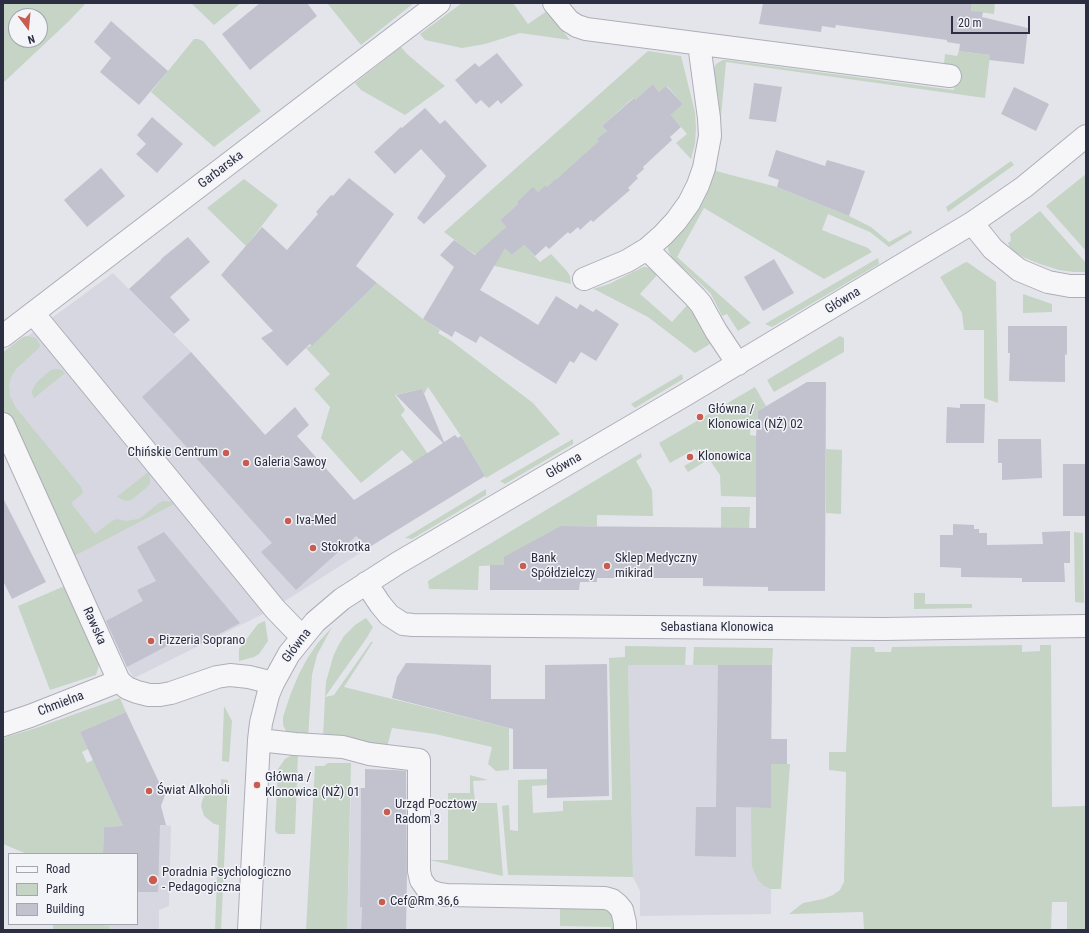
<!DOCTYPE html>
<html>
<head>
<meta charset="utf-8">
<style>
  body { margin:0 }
  #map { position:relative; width:1089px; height:933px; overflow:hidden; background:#e4e5eb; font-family:"Roboto Condensed",sans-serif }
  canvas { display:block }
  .frame { position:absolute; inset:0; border:4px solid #2c2e42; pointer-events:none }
  .legend { position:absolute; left:8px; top:853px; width:130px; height:72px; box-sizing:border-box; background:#f3f4f8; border:1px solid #a3a5af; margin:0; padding:5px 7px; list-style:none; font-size:12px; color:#2c2e42 }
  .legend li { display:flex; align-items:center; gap:8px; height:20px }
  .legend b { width:20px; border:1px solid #a3a5af }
  .north { position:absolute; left:8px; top:8px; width:40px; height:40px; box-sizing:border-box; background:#f3f4f8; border:1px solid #a3a5af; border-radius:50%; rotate:164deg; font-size:11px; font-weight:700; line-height:16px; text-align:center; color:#2c2e42 }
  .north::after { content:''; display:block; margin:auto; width:14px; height:18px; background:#c85c50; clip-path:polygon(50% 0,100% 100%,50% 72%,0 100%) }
  .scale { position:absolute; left:951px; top:16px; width:79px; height:18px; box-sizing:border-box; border:2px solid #2c2e42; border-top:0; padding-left:5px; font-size:12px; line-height:14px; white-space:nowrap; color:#2c2e42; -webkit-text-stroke:3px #f3f4f8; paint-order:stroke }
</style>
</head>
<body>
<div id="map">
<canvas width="1089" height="933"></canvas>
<div class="frame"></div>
<ul class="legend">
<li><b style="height:5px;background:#f6f6f9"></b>Road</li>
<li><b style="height:11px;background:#c5d4c5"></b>Park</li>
<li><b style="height:11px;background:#c1c2cd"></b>Building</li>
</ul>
<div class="north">N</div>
<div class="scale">20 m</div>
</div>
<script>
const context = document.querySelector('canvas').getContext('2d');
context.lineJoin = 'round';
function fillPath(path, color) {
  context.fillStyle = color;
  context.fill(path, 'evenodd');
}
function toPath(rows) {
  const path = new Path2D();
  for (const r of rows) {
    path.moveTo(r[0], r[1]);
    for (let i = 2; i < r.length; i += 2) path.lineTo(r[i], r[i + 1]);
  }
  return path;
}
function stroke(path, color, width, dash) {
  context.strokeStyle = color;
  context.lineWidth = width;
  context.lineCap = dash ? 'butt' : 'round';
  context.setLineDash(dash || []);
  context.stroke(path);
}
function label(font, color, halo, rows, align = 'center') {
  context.font = font + ' "Roboto Condensed",sans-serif';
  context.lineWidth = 3;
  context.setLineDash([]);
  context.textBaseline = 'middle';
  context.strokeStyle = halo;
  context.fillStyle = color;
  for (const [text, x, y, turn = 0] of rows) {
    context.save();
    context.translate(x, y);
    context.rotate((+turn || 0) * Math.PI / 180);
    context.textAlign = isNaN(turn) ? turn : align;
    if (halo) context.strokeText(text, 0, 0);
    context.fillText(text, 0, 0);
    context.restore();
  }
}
const built = toPath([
  [113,273,191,352,356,536,368,548,293,596,263,614,134,678,127,667,3,406,7,351],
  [628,665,772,665,771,914,640,916,640,891,633,877],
  [351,788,361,788,360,907,362,907,361,930,347,930],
  [166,825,171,826,169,906,159,910,159,930,109,930,109,926,102,925,102,924,137,924,137,854,103,854,104,827]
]);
const green = toPath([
  [3,3,86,3,69,21,3,83],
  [16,16,40,16,40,40,16,40],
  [191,3,241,3,214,25],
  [327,3,414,3,361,45],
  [462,3,513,3,528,24,547,11,570,40,520,33,485,44,462,48,425,40,420,34],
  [972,3,995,3,994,14,971,11],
  [194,39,198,39,203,41,261,111,214,147,151,92],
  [401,47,407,54,445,86,405,115,361,90,355,83],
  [648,51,681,56,695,112,696,128,695,144,691,159,676,143,687,134,671,115,683,104,667,86,659,92,653,84,635,100,633,98,602,126,607,131,598,139,599,141,557,182,555,179,547,187,545,185,538,192,533,188,517,202,518,204,500,220,506,227,496,237,512,255,524,245,540,262,551,254,566,270,570,276,571,284,495,266,465,248,444,232],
  [959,51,990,55,985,98,726,62,716,171,777,187,849,216,871,227,889,242,911,230,912,233,889,247,870,232,828,214,822,230,868,248,872,252,824,279,704,208,677,257,751,323,738,331,727,314,722,316,711,294,704,287,672,258,668,250,668,245,719,119,718,99,714,72,714,68,716,64,723,60,727,60,954,90,957,66,944,64,945,54,957,56],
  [1011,161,1014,165,948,212,946,207],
  [1086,174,1086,251,1046,206],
  [244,179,278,205,246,246,207,208],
  [1040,211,1086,263,1086,272,1074,272,1059,270,1040,264,1025,258,1018,254,1016,255,1010,248,1008,243,1011,241,1010,234],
  [878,258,879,264,772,327,765,324],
  [967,262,996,282,998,403,984,398,984,330,964,330,962,313,940,277,964,263],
  [643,267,646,267,651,269,657,275,640,294,672,322,689,303,710,344,695,353,648,317,596,290,593,289,609,284],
  [377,283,423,319,440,330,438,333,450,340,533,403,560,434,486,478,461,436,428,387,424,394,422,389,395,395,405,410,401,415,428,454,414,463,402,450,361,483,321,438,330,407,314,389,330,374,306,348,314,344],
  [1023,294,1052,304,1052,312,1023,313],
  [27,336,36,338,40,345,39,348,17,368,12,375,9,385,10,396,16,408,81,487,83,492,82,494,71,503,95,534,112,521,117,519,126,521,139,519,159,503,164,501,172,502,174,504,74,556,3,412,3,352,23,337],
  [840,336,844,338,844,352,774,392,767,380],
  [56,369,62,370,65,373,34,398,32,394,32,391,36,383,51,370],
  [682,374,683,379,635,408,631,404],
  [755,387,766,406,758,411,757,420,751,420,750,435,757,436,756,497,721,496,720,475,709,459,688,472,684,466,700,457,695,449,670,463,659,443],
  [573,439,573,444,505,484,500,481],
  [826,449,842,450,841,514,826,513],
  [641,453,642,457,636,461,652,490,653,516,597,515,597,526,561,526,504,565,479,566,478,590,429,589,428,581],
  [148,472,150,476,150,484,147,487,131,500,126,501,117,497],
  [486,489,486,495,412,539,405,538],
  [721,507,750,507,749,528,721,528],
  [1074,532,1083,533,1084,603,1075,602],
  [67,585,99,665,96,675,50,690,18,606],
  [914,593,925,593,925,604,972,604,972,608,914,609],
  [366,618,373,627,366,639,325,697,334,695,371,642,373,642,344,687,509,728,509,770,496,771,488,764,492,747,435,734,392,728,387,747,323,737,325,697,326,682,333,657,338,646,344,636,355,625],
  [265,621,268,641,259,654,254,657,239,661,239,649,258,624],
  [332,627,317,655,312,675,308,738,291,736,286,731,283,725,283,717,291,693,299,674,307,659,317,644],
  [1022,645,1022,652,1040,651,1040,645,1051,645,1052,807,1086,806,1086,930,1067,930,1067,902,1052,902,1051,930,864,930,863,912,789,914,803,903,823,899,833,895,840,890,844,882,846,772,829,770,829,752,846,752,851,647,874,647,875,652,891,652,892,647],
  [625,646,686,647,685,665,628,665,633,877,508,875,502,806,509,805,510,830,518,831,518,780,547,779,547,785,532,786,533,813,563,811,563,801,612,800,609,658,625,657],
  [694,647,773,648,772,665,693,665],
  [120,698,126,712,80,732,88,749,82,752,87,763,93,760,123,826,104,827,103,854,27,854,3,844,3,738,36,728],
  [224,706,232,721,229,762,222,761],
  [298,754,295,834,278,834,275,831,278,769,285,759,292,755],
  [328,763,351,763,347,930,306,930,315,766,324,766],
  [771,764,790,764,781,889,771,889,764,886,758,880,755,874,752,866,751,808,771,808],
  [470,775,488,780,473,781,475,803,497,803,503,876,429,860,448,860,448,793,470,793],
  [221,779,228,780,221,930,215,930,219,825,214,824,204,816,201,806,202,801,205,794,209,790,214,787,221,785],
  [560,906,608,907,618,930,611,930,611,927,560,926],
  [53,924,102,924,102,925,109,926,109,930,53,930]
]);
const building = toPath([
  [260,3,307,3,317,16,250,70,222,34],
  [763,3,972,3,971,11,983,12,982,17,1028,28,1024,64,989,60,990,55,959,51,960,44,947,42,947,40,836,25,835,28,822,26,821,32,759,24],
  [111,21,168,71,139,105,100,72,111,58,94,42],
  [497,53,523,85,501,104,498,100,489,108,481,100,476,104,455,80,475,63,479,67],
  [754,83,782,87,776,122,749,119],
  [653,84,659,92,666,86,683,104,671,115,681,127,670,137,672,140,643,167,644,169,636,176,638,178,628,188,630,190,593,222,591,220,580,230,578,227,570,234,568,232,549,249,546,246,535,256,524,245,512,255,505,248,480,290,519,313,538,325,556,296,577,309,580,304,593,312,596,309,619,324,596,361,581,352,574,363,570,361,556,384,480,336,476,343,455,331,452,337,423,319,454,267,440,255,454,240,475,255,506,227,500,220,518,204,517,202,533,187,538,192,545,185,547,187,555,179,556,180,599,141,597,139,607,131,602,126,634,98,635,100],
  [1014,87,1049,104,1036,131,1001,114],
  [425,108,440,124,445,120,487,166,424,224,417,218,446,176,421,149,395,174,374,152,401,127,402,128],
  [152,117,183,144,157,173,136,154,146,144,137,135],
  [776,150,825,166,827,160,865,171,849,216,777,187,779,180,768,176],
  [101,168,125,196,87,227,64,200],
  [349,178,394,214,356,266,377,283,312,346,310,344,287,366,261,338,273,331,221,275,262,227,287,250,318,214,316,212,331,195,333,196],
  [188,237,210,262,170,297,190,320,174,334,129,289,161,260,161,259],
  [774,259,794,293,763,311,744,277],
  [1008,326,1067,326,1067,355,1065,354,1065,382,1009,381,1010,353,1008,353],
  [191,352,265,435,295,407,309,425,297,436,354,500,443,443,396,395,422,389,444,442,455,435,458,438,461,436,485,476,368,548,356,536,296,590,261,552,272,543,142,397],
  [807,382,826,382,825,591,768,591,768,587,703,586,703,578,597,578,597,582,580,582,579,590,490,590,490,565,504,565,504,557,561,526,756,528,756,436,758,411],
  [960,404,985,404,984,443,946,443,947,407,960,408],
  [998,439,1041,439,1042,478,1002,480,1002,463,998,463],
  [1063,464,1086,464,1086,516,1063,516],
  [3,498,46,582,12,599,3,581],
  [953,524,974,525,974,529,979,529,979,533,987,533,987,545,1043,544,1042,532,1070,531,1070,563,1064,563,1065,582,1022,582,1022,578,961,577,961,568,940,567,940,535,953,535],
  [164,532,240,623,194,647,188,635,127,667,106,621,143,601,137,590,156,581,137,547],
  [406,663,491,665,491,699,545,699,545,665,607,664,609,796,547,798,547,769,513,769,513,729,392,698,397,677],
  [718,665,772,665,771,739,787,739,787,764,771,764,771,808,736,807,736,857,695,856,696,807,716,807],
  [126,712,165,795,161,806,166,825,160,825,158,892,137,892,137,854,103,854,104,827,123,826,80,732],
  [365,769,394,770,406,771,407,874,406,930,361,930,362,907,360,907,361,788,365,788]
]);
const minor = toPath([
  [554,3,569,21,577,26,586,29,950,76],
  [972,223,993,249,1019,270,1048,282,1070,286,1086,286],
  [647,249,695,297,701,304,716,331,738,364],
  [584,279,627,261,647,249,663,235,676,221,689,203,698,185,704,168,710,136,709,118,699,44],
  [33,313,275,609,302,637],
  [3,336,439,3],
  [3,424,119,681,127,688,137,692,149,695,160,695,171,693,217,677,230,675,249,677,273,683],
  [366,583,380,604,389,615,403,624,413,625,883,629,1086,626],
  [3,725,30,716,119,681],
  [259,740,295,744,343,747,369,754,419,760,419,871,421,880,428,890,439,894,446,895,605,898,612,900,617,904,622,910,625,923,625,930],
  [249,930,259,740,261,723,268,695,273,683,289,654,315,622,342,599,398,563,685,395,972,223,1024,187,1086,136]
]);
const markers = [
  [700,417,4,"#c85c50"],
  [226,453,4,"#c85c50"],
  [690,457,4,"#c85c50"],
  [246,463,4,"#c85c50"],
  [288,521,4,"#c85c50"],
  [313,548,4,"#c85c50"],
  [523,566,4,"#c85c50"],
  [607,566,4,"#c85c50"],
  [151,641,4,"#c85c50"],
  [257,785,4,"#c85c50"],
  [149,791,4,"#c85c50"],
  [387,812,4,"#c85c50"],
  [153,880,5,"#c85c50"],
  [382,902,4,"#c85c50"]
];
const streetNames = [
  ["Garbarska",221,170,-37],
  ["Główna",843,301,-31],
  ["Główna",564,466,-30],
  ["Rawska",94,626,66],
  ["Sebastiana Klonowica",717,628],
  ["Główna",297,646,-53],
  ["Chmielna",61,704,-21]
];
const poiNames = [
  ["Główna /",708,410],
  ["Klonowica (NŻ) 02",708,425],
  ["Chińskie Centrum",218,453,"right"],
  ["Klonowica",698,457],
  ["Galeria Sawoy",254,463],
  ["Iva-Med",296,521],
  ["Stokrotka",321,548],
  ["Bank",531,559],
  ["Spółdzielczy",531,574],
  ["Sklep Medyczny",615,559],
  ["mikirad",615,574],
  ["Pizzeria Soprano",159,641],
  ["Główna /",265,778],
  ["Klonowica (NŻ) 01",265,793],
  ["Świat Alkoholi",157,791],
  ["Urząd Pocztowy",395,805],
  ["Radom 3",395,820],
  ["Poradnia Psychologiczno",162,873],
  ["- Pedagogiczna",162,888],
  ["Cef@Rm 36,6",390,902]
];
fillPath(built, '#d6d7e0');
fillPath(green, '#c5d4c5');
fillPath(building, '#c1c2cd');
stroke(minor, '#adaeb8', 24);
stroke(minor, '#f6f6f9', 22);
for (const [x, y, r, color] of markers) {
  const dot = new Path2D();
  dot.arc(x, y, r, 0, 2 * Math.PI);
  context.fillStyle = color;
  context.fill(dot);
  stroke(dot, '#f3f4f8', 1.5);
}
label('13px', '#2c2e42', '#f3f4f8', streetNames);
label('13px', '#2c2e42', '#f3f4f8', poiNames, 'left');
</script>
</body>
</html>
